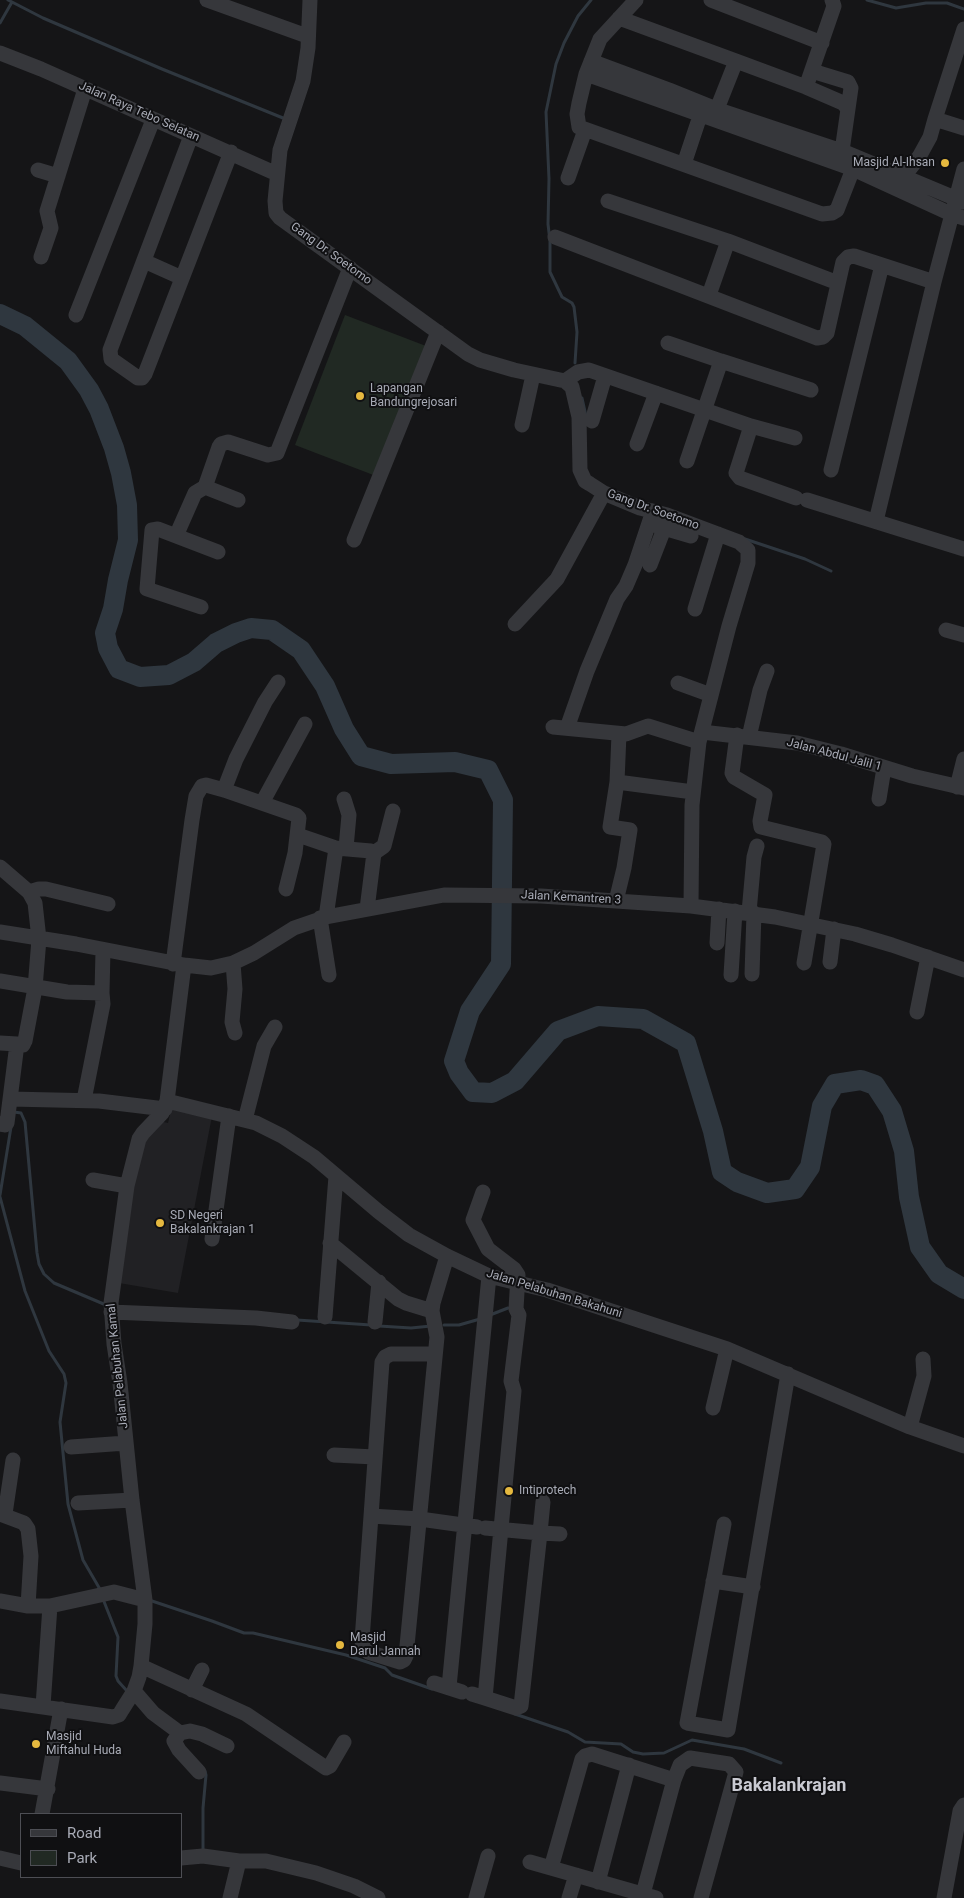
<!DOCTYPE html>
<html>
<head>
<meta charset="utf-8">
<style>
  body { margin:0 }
  #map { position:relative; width:964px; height:1898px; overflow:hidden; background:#151517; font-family:Roboto,sans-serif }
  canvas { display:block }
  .legend { position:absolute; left:20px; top:1813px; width:162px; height:65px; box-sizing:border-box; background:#101012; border:1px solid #4d4e54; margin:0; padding:6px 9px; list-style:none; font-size:15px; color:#a8abb6 }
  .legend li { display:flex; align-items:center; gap:10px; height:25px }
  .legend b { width:25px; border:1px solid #4d4e54 }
</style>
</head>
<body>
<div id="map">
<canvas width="964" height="1898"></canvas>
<ul class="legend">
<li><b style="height:6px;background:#36373b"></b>Road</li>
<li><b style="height:14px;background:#212923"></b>Park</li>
</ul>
</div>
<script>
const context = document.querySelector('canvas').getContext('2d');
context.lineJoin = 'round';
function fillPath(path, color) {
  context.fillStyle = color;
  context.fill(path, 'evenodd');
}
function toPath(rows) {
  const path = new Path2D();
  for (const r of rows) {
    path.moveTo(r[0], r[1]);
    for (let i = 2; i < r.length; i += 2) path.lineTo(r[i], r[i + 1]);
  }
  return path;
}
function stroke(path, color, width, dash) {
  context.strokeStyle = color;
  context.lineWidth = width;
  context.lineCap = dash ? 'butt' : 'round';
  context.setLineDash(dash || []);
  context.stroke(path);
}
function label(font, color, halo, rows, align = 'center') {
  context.font = font + ' Roboto,sans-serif';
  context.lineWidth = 4;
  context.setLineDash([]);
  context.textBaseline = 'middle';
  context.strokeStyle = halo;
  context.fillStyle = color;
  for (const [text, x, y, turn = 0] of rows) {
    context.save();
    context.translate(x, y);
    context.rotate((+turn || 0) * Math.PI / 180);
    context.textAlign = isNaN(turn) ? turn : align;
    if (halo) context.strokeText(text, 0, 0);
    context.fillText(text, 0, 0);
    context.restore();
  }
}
const built = toPath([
  [172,1106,212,1116,178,1293,119,1283,137,1164,143,1144,159,1121,168,1123]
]);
const green = toPath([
  [345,315,426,346,376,476,295,445]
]);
const stream = toPath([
  [8,0,43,18,162,69,283,118],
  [867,0,896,8,926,3,947,3,964,9],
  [0,23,12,2],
  [575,363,577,332,574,307,572,303,562,297,550,272,550,241,548,224,549,179,546,112,556,64,564,43,578,16,591,0],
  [582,398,586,416],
  [745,539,805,559,831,571],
  [14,1112,21,1113,25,1122,37,1253,39,1264,44,1274,54,1283,106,1305],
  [0,1195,11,1127],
  [0,1197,25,1291,49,1351,64,1374,66,1383,60,1422,68,1504,83,1560,101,1591],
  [490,1315,508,1308],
  [297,1320,371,1325],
  [444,1325,459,1325,480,1319],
  [379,1326,411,1328,431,1326],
  [103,1599,118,1637,116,1676,118,1681,127,1691],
  [149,1600,212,1621,244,1633,253,1633,346,1655,385,1668,392,1675,432,1689],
  [515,1714,568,1732,585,1742,621,1744,633,1752,643,1754,664,1753,692,1740,744,1749,781,1763],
  [203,1850,203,1808,206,1775,205,1771]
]);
const river = toPath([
  [0,314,25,326,68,361,89,390,99,409,114,448,121,473,127,505,128,540,118,580,113,609,105,633,108,648,119,669,140,677,169,675,194,662,216,643,236,633,251,628,272,630,301,650,325,686,344,729,361,756,391,764,455,762,488,770,503,800,501,964,470,1011,454,1061,459,1073,473,1092,492,1093,515,1081,558,1031,598,1016,643,1019,686,1043,713,1131,722,1172,737,1182,767,1193,795,1189,810,1167,822,1106,835,1084,861,1080,875,1085,892,1111,904,1151,909,1197,920,1247,939,1274,964,1289]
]);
const minor = toPath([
  [207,0,307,36],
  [310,0,308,48,303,81,280,150,275,201,276,213,280,218,468,354,480,360,514,370,565,381,572,387,579,417,580,470,585,481,590,484,604,493,640,508,667,515,739,542,748,550,748,563,729,626,699,742,692,805,691,906],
  [636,0,600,39,586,74,579,103,577,114,579,127,822,214,832,213,837,210,853,169],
  [711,0,822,43],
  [619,18,736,61],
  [0,53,41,69,277,174],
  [591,61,669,90,716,109,842,151,964,202],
  [812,71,848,82,851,88,848,109],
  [586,74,853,169,951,214,964,218],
  [806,87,834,6,832,0],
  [713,119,736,61,806,87,843,103,848,109,842,151],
  [935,119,964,29],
  [191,136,110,350,111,359,138,378,142,378,145,374,231,152],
  [684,164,700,116],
  [38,170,58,176],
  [904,176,919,157,930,137,935,119,964,128],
  [568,178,585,130],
  [608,201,728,241],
  [555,237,817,338,823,337,827,333,843,262,848,257,854,256,934,282],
  [41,257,51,228,47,211,85,89],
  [144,261,182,278],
  [709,295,728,241,838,283],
  [76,315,153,120],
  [668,343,721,361],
  [565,381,578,372,589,370,751,426,795,438],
  [592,421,605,376],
  [522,425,533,375],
  [751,426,736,473,740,478,796,498],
  [637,444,656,393],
  [687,461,721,361,811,390],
  [831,470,882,265],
  [205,487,238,500],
  [807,500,964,549],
  [876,521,934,282,964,169],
  [657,526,691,536],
  [176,536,195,493,205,487,219,447,221,444,228,442,268,455,277,453,350,268],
  [354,540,438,332],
  [650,565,669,516],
  [201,607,147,589,152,530,158,529,218,552],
  [695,609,718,534],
  [515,624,557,579,604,493],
  [946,630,964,635],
  [678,683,711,695],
  [553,727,626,734,648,726,699,742],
  [567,728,587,671,617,599,626,586,635,565,653,511],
  [702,732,797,743,841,754,912,776,964,788],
  [737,735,732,773,734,777,765,795,760,821,761,827,822,842,824,844,804,963],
  [749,737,760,690,767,671],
  [617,782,693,792],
  [957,787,964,759],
  [224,790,236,759,265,702,278,682],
  [344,799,349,815,346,848],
  [879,799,884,768],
  [262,803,305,724],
  [298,835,336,848,371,851,374,853,367,909],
  [374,853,384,846,393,811],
  [0,867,29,892,35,903,39,939,35,988,25,1041,23,1045,17,1044,7,1123,5,1125,0,1124],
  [29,892,39,889,46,889,108,904],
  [616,901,624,868,630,830,610,827,617,782,619,734],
  [749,912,754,857,757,846],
  [326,917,336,848],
  [320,918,329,975],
  [0,932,76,944,184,965,211,968,233,963,254,953,294,928,326,917,444,895,541,896,691,906,775,917,855,934,892,945,964,970],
  [717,943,719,909],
  [830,962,834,929],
  [233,963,235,989,232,1022,235,1033],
  [173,964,192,820,196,796,202,786,206,785,224,790,296,815,299,818,295,853,286,889],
  [752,974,754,913],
  [731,975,735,911],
  [0,981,67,992,102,993,103,1004,84,1100],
  [102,993,103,950],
  [917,1012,928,957],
  [0,1043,17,1044],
  [10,1099,99,1101,165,1109],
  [167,1101,256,1123,282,1136,314,1157,379,1212,409,1235,447,1256,489,1276,547,1290,727,1349,910,1427,964,1446],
  [245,1120,264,1046,275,1027],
  [93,1180,127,1186],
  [212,1239,229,1116],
  [330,1243,398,1299,406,1303,432,1311],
  [111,1312,256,1318,292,1322],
  [325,1317,336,1176],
  [375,1322,379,1282],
  [435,1354,391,1354,385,1357,382,1362,371,1516,420,1519,477,1527],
  [713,1408,727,1349],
  [910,1427,924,1376,923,1359],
  [71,1447,126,1443],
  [334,1455,375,1457],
  [543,1502,540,1533,560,1534],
  [78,1503,132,1500],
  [0,1514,24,1523,28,1529,31,1556,28,1606],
  [5,1514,13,1460],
  [371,1516,362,1640,363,1648,368,1652,400,1662,404,1660,406,1656,437,1337,432,1311,433,1303,447,1256],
  [724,1524,687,1723,728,1730,788,1374],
  [713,1581,753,1587],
  [0,1601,28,1606,50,1606,114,1592,145,1600],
  [141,1666,246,1714,326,1768,330,1766,344,1742],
  [434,1683,462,1692],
  [449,1687,489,1276],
  [192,1690,202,1670],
  [134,1691,153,1713,180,1733],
  [472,1694,485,1698,514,1391,511,1381,519,1315,516,1309,518,1275,514,1269,488,1249,473,1220,483,1192],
  [485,1698,516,1708,521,1706,540,1533,485,1528],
  [0,1701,113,1717,119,1715,122,1710,134,1691,139,1677,141,1666,145,1624,145,1600,132,1500,120,1383,114,1344,111,1303,127,1186,139,1139,143,1133,162,1113,167,1101,184,965],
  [43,1706,50,1606],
  [199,1772,179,1750,174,1741,180,1733,190,1731,202,1734,227,1746],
  [0,1783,48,1789],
  [42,1814,61,1709],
  [0,1858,21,1863],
  [181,1858,203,1856,239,1861,266,1861,316,1873,354,1886,378,1898],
  [530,1862,656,1898],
  [551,1868,582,1759,585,1756,592,1754,674,1780,680,1765,690,1758,729,1764,736,1772,701,1898],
  [598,1882,629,1765],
  [643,1894,674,1780],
  [230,1898,239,1861],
  [476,1898,488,1856],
  [569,1898,576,1875],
  [944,1898,960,1811,964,1805]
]);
const markers = [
  [945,163,5,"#e5b83f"],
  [360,396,5,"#e5b83f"],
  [160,1223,5,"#e5b83f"],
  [509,1491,5,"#e5b83f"],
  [340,1645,5,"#e5b83f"],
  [36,1744,5,"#e5b83f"]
];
const streetNames = [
  ["Jalan Raya Tebo Selatan",139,112,24],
  ["Gang Dr. Soetomo",331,254,36],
  ["Gang Dr. Soetomo",653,510,20],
  ["Jalan Abdul Jalil 1",834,755,15],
  ["Jalan Kemantren 3",571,898,3],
  ["Jalan Pelabuhan Bakahuni",554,1294,17],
  ["Jalan Pelabuhan Kamal",118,1366,-96]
];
const poiNames = [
  ["Masjid Al-Ihsan",935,163,"right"],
  ["Lapangan",370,389],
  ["Bandungrejosari",370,403],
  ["SD Negeri",170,1216],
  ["Bakalankrajan 1",170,1230],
  ["Intiprotech",519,1491],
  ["Masjid",350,1638],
  ["Darul Jannah",350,1652],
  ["Masjid",46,1737],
  ["Miftahul Huda",46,1751]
];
const districtNames = [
  ["Bakalankrajan",789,1786]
];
fillPath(built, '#212124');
fillPath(green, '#212923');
stroke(stream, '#2f373f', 3);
stroke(river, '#2f373f', 20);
stroke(minor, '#36373b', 15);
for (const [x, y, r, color] of markers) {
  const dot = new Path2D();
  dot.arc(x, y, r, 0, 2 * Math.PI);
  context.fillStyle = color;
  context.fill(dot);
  stroke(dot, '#101012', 2);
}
label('12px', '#a8abb6', '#101012', streetNames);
label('12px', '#a8abb6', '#101012', poiNames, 'left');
label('bold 18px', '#c9cad2', '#101012', districtNames);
</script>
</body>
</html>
